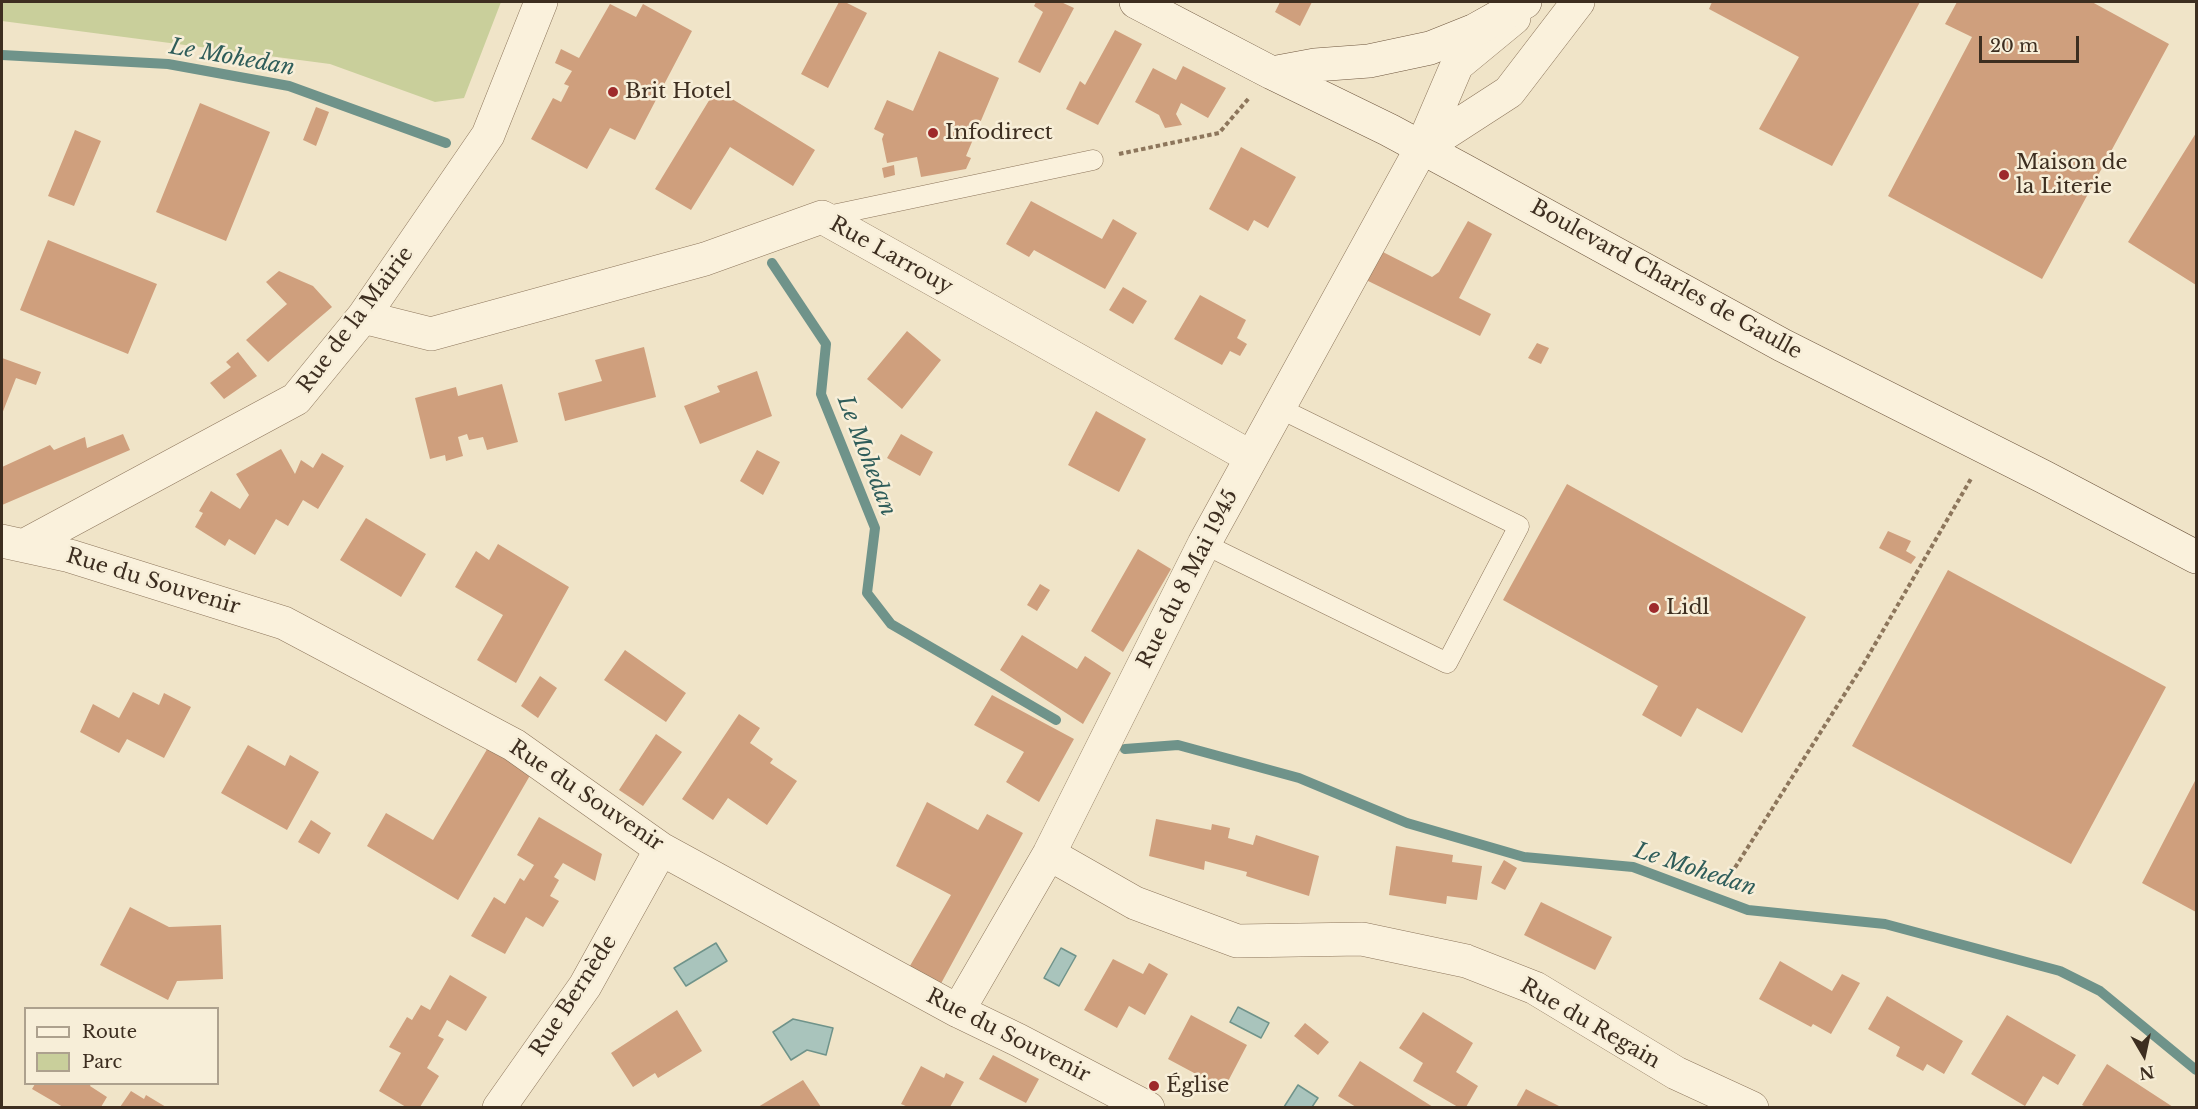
<!DOCTYPE html>
<html>
<head>
<meta charset="utf-8">
<style>
  body { margin:0 }
  #map { position:relative; width:2198px; height:1109px; overflow:hidden; background:#f0e4c8; font-family:"Libre Baskerville",serif }
  canvas { display:block }
  .frame { position:absolute; inset:0; border:3px solid #3d2e20; pointer-events:none }
  .legend { position:absolute; left:24px; top:1007px; width:195px; height:78px; box-sizing:border-box; background:#f7eed8; border:2px solid #ada18e; margin:0; padding:8px 10px; list-style:none; font-size:18px; color:#3d2e20 }
  .legend li { display:flex; align-items:center; gap:12px; height:30px }
  .legend b { width:30px; border:2px solid #ada18e }
  .north { position:absolute; left:2114px; top:1025px; width:60px; height:60px; -webkit-text-stroke:4px #f7eed8; paint-order:stroke; rotate:171deg; font-size:16px; font-weight:700; line-height:24px; text-align:center; color:#3d2e20 }
  .north::after { content:''; display:block; margin:auto; width:21px; height:27px; background:#3d2e20; clip-path:polygon(50% 0,100% 100%,50% 72%,0 100%) }
  .scale { position:absolute; left:1979px; top:36px; width:100px; height:27px; box-sizing:border-box; border:3px solid #3d2e20; border-top:0; padding-left:8px; font-size:18px; line-height:21px; white-space:nowrap; color:#3d2e20; -webkit-text-stroke:4px #f7eed8; paint-order:stroke }
</style>
</head>
<body>
<div id="map">
<canvas width="2198" height="1109"></canvas>
<div class="frame"></div>
<ul class="legend">
<li><b style="height:8px;background:#faf1dc"></b>Route</li>
<li><b style="height:16px;background:#c9cf9b"></b>Parc</li>
</ul>
<div class="north">N</div>
<div class="scale">20 m</div>
</div>
<script>
const context = document.querySelector('canvas').getContext('2d');
context.lineJoin = 'round';
function fillPath(path, color) {
  context.fillStyle = color;
  context.fill(path, 'evenodd');
}
function toPath(rows) {
  const path = new Path2D();
  for (const r of rows) {
    path.moveTo(r[0], r[1]);
    for (let i = 2; i < r.length; i += 2) path.lineTo(r[i], r[i + 1]);
  }
  return path;
}
function stroke(path, color, width, dash) {
  context.strokeStyle = color;
  context.lineWidth = width;
  context.lineCap = dash ? 'butt' : 'round';
  context.setLineDash(dash || []);
  context.stroke(path);
}
function label(font, color, halo, rows, align = 'center') {
  context.font = font + ' "Libre Baskerville",serif';
  context.lineWidth = 5;
  context.setLineDash([]);
  context.textBaseline = 'middle';
  context.strokeStyle = halo;
  context.fillStyle = color;
  for (const [text, x, y, turn = 0] of rows) {
    context.save();
    context.translate(x, y);
    context.rotate((+turn || 0) * Math.PI / 180);
    context.textAlign = isNaN(turn) ? turn : align;
    if (halo) context.strokeText(text, 0, 0);
    context.fillText(text, 0, 0);
    context.restore();
  }
}
const green = toPath([
  [2,2,501,2,464,98,435,102,330,64,2,21]
]);
const water = toPath([
  [716,943,727,961,686,986,674,968,716,943],
  [1061,948,1076,956,1059,986,1044,978,1061,948],
  [1238,1007,1269,1023,1261,1038,1230,1022,1238,1007],
  [793,1019,833,1028,826,1055,807,1050,791,1060,773,1032,793,1019],
  [1298,1085,1318,1098,1312,1107,1284,1107,1298,1085]
]);
const stream = toPath([
  [2,55,168,64,289,86,446,143],
  [772,263,826,344,821,394,875,528,867,593,891,624,1056,720],
  [1125,749,1178,745,1299,778,1407,823,1524,857,1633,867,1748,910,1885,924,2060,971,2100,991,2196,1070]
]);
const building = toPath([
  [839,2,845,2,867,13,828,88,801,74],
  [1036,2,1061,2,1074,8,1040,73,1018,62,1043,12,1034,6],
  [1280,2,1312,2,1300,26,1275,12],
  [1712,2,1920,2,1832,166,1759,129,1799,57,1709,9],
  [1957,2,2092,2,2169,44,2042,279,1888,196,1972,37,1945,24],
  [610,4,636,17,643,4,692,31,635,140,610,128,587,169,531,139,553,98,561,102,569,86,564,84,572,71,555,63,561,49,579,58],
  [1115,30,1142,44,1098,125,1066,109,1080,81,1085,85],
  [939,51,999,78,966,156,971,158,966,169,921,177,917,157,887,163,882,139,884,134,874,129,887,100,913,111],
  [1183,66,1226,88,1208,118,1181,103,1176,114,1182,125,1165,128,1159,115,1135,102,1153,68,1176,80],
  [716,89,815,150,793,186,730,147,691,210,655,189],
  [200,103,270,132,226,241,156,212],
  [316,107,329,112,316,146,303,140],
  [75,130,101,141,74,206,48,196],
  [2196,133,2196,285,2128,242],
  [1241,147,1296,177,1268,228,1254,220,1248,231,1209,209],
  [894,165,895,175,884,178,882,168],
  [1031,201,1102,239,1113,219,1137,233,1105,289,1034,250,1029,257,1006,244],
  [1468,221,1492,234,1459,298,1491,314,1480,336,1360,277,1377,249,1432,277,1439,272],
  [48,240,157,284,128,354,20,310],
  [279,271,313,286,332,307,268,362,246,340,287,304,266,282],
  [1123,287,1147,301,1133,324,1109,310],
  [1200,295,1246,320,1237,338,1247,344,1240,356,1230,351,1222,365,1174,339],
  [907,331,941,360,902,409,867,379],
  [1537,343,1549,348,1541,364,1528,358],
  [644,347,656,397,565,421,558,393,602,381,595,360],
  [238,352,257,376,224,399,210,383,231,367,226,362],
  [2,358,41,372,36,385,16,378,2,414],
  [757,371,772,416,700,444,684,406,720,392,717,386],
  [502,384,518,442,487,450,483,437,469,440,467,434,458,437,463,456,446,461,445,455,430,459,415,398,456,387,458,396],
  [1096,411,1146,439,1119,492,1068,465],
  [123,434,130,450,2,505,2,467,50,445,54,450,85,437,87,448],
  [901,434,933,452,920,476,887,458],
  [281,449,295,474,301,460,313,468,322,453,344,466,318,509,303,500,288,526,276,519,255,555,229,539,225,546,195,527,203,513,199,511,211,491,240,509,249,495,236,474],
  [757,450,780,462,763,495,740,481],
  [1567,484,1806,617,1742,733,1697,708,1681,737,1642,715,1658,686,1503,600],
  [366,518,426,554,401,597,340,560],
  [1888,531,1911,541,1906,551,1916,557,1911,564,1879,548],
  [498,544,569,587,516,683,477,660,503,615,455,587,476,551,489,560],
  [1138,549,1171,569,1123,652,1091,631],
  [1948,570,2166,687,2071,864,1852,746],
  [1040,584,1050,590,1037,611,1027,605],
  [1022,635,1077,669,1085,656,1111,673,1083,724,1000,670],
  [625,650,686,693,666,722,604,680],
  [540,676,557,688,538,718,521,706],
  [133,692,159,705,164,693,191,707,164,758,127,739,119,753,80,732,93,704,119,718],
  [992,695,1074,739,1039,802,1006,782,1024,752,974,725],
  [739,714,760,728,750,743,773,759,770,763,797,781,767,825,728,798,713,820,682,799],
  [656,734,682,752,643,806,619,790],
  [248,745,285,766,290,755,319,772,287,830,221,793],
  [489,746,532,772,458,900,367,846,386,813,433,840],
  [2196,779,2196,912,2142,883],
  [927,802,978,830,987,814,1023,833,938,989,907,971,951,895,896,866],
  [539,817,602,854,595,881,563,863,554,877,559,880,550,896,559,901,543,927,526,917,505,954,471,936,494,897,505,904,520,878,524,881,534,865,517,855],
  [1156,819,1211,830,1212,824,1230,828,1228,838,1253,845,1256,835,1319,856,1309,896,1246,876,1247,872,1205,861,1204,870,1149,856],
  [311,820,331,833,319,854,298,842],
  [1396,846,1453,855,1452,862,1482,866,1477,900,1447,896,1446,904,1389,895],
  [1504,860,1517,868,1505,890,1491,883],
  [1541,902,1612,937,1595,970,1524,935],
  [130,907,169,927,221,925,223,979,177,981,168,1000,100,965],
  [1113,959,1143,974,1149,963,1168,974,1145,1015,1129,1006,1117,1028,1084,1010],
  [1780,961,1832,991,1842,974,1860,983,1831,1034,1813,1024,1811,1027,1759,999],
  [450,975,487,997,466,1031,447,1020,438,1036,444,1039,427,1068,439,1076,420,1107,406,1107,379,1091,401,1053,389,1047,407,1017,412,1020,421,1005,430,1010],
  [1887,996,1963,1041,1944,1074,1927,1064,1923,1071,1896,1056,1900,1047,1868,1029],
  [677,1010,702,1051,658,1078,655,1073,633,1087,611,1053],
  [1423,1012,1473,1043,1456,1072,1478,1086,1466,1107,1458,1107,1413,1081,1423,1063,1399,1048],
  [1191,1015,1247,1045,1224,1089,1168,1059],
  [2007,1015,2076,1055,2058,1085,2043,1076,2025,1106,1971,1074],
  [1305,1023,1329,1042,1318,1055,1294,1036],
  [993,1055,1039,1079,1026,1103,979,1079],
  [1360,1061,1433,1107,1356,1107,1338,1096],
  [2107,1064,2173,1107,2086,1107,2082,1105],
  [921,1066,944,1078,946,1073,964,1082,950,1107,908,1107,901,1104],
  [803,1080,821,1107,758,1107],
  [35,1084,91,1084,90,1086,107,1097,101,1107,63,1107,32,1089],
  [1526,1089,1537,1095,1561,1107,1516,1107],
  [131,1091,144,1099,146,1095,166,1107,120,1107]
]);
const path = toPath([
  [1119,154,1219,133,1249,98],
  [1731,874,1863,665,1972,477]
]);
const lane = toPath([
  [823,217,1093,160],
  [1204,544,1447,663,1519,526,1279,408]
]);
const street = toPath([
  [1421,149,1509,92,1578,2],
  [363,317,431,334,705,259,822,217,1251,457],
  [2,541,70,556,284,623,514,745,661,849,958,1011,1018,1040,1148,1108],
  [25,545,296,399,363,317,488,135,541,2],
  [1049,854,1135,903,1237,941,1362,939,1466,961,1535,988,1676,1073,1752,1108],
  [958,1011,1049,854,1204,544,1421,149,1457,65,1514,18],
  [499,1108,585,986,661,849]
]);
const secondary = toPath([
  [1136,2,1272,73,1389,130,1465,171,1782,345,2044,477,2196,557],
  [1272,73,1315,65,1369,61,1430,48,1475,30,1525,2]
]);
const markers = [
  [613,92,6,"#9e2a2b"],
  [933,133,6,"#9e2a2b"],
  [2004,175,6,"#9e2a2b"],
  [1654,608,6,"#9e2a2b"],
  [1154,1086,6,"#9e2a2b"]
];
const poiNames = [
  ["Brit Hotel",625,92],
  ["Infodirect",945,133],
  ["Maison de",2016,163],
  ["la Literie",2016,187],
  ["Lidl",1666,608],
  ["Église",1166,1086]
];
const streetNames = [
  ["Rue Larrouy",891,256,29],
  ["Boulevard Charles de Gaulle",1666,280,29],
  ["Rue de la Mairie",356,320,-53],
  ["Rue du 8 Mai 1945",1188,579,-63],
  ["Rue du Souvenir",153,582,17],
  ["Rue du Souvenir",586,796,34],
  ["Rue Bernède",574,996,-57],
  ["Rue du Regain",1590,1024,30],
  ["Rue du Souvenir",1008,1036,27]
];
const waterNames = [
  ["Le Mohedan",232,58,10],
  ["Le Mohedan",866,456,69],
  ["Le Mohedan",1695,870,18]
];
fillPath(green, '#c9cf9b');
fillPath(water, '#a9c4bc');
stroke(water, '#6f938a', 1.5);
stroke(stream, '#6f938a', 10);
fillPath(building, '#cf9f7d');
stroke(lane, '#8d765c', 21);
stroke(street, '#8d765c', 34);
stroke(secondary, '#6f573f', 34);
stroke(path, '#8d765c', 4, [4.5, 3]);
stroke(lane, '#faf1dc', 20);
stroke(street, '#faf1dc', 33);
stroke(secondary, '#faf1dc', 33);
for (const [x, y, r, color] of markers) {
  const dot = new Path2D();
  dot.arc(x, y, r, 0, 2 * Math.PI);
  context.fillStyle = color;
  context.fill(dot);
  stroke(dot, '#f7eed8', 2);
}
label('21px', '#3d2e20', '#f7eed8', poiNames, 'left');
label('21px', '#3d2e20', '#f7eed8', streetNames);
label('italic 22px', '#2f5d5a', '#f7eed8', waterNames);
</script>
</body>
</html>
